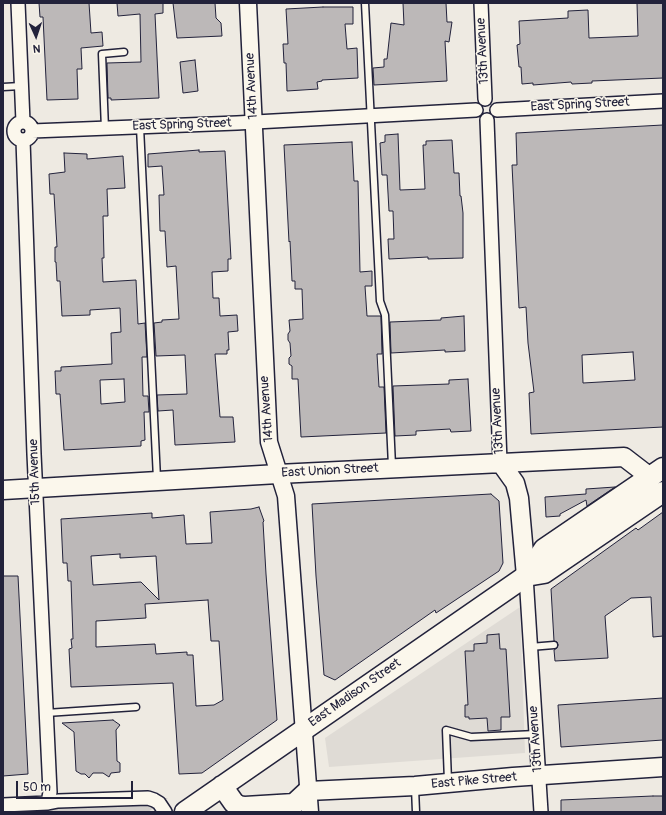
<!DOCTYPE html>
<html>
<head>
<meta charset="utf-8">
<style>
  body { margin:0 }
  #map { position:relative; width:666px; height:815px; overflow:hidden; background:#eeeae2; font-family:Pangolin,sans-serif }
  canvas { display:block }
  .frame { position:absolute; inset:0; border:4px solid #22223b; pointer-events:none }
  .north { position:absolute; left:16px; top:16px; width:40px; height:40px; -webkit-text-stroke:3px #fbf7ec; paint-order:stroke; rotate:177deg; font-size:11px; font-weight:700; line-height:16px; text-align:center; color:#22223b }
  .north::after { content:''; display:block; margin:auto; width:14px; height:18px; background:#22223b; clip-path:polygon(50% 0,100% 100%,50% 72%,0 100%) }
  .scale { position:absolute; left:16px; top:781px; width:117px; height:18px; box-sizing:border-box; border:2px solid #22223b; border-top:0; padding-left:5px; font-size:12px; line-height:14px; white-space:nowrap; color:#22223b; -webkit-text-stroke:3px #fbf7ec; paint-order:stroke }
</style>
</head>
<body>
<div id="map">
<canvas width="666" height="815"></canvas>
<div class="frame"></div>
<div class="north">N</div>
<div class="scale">50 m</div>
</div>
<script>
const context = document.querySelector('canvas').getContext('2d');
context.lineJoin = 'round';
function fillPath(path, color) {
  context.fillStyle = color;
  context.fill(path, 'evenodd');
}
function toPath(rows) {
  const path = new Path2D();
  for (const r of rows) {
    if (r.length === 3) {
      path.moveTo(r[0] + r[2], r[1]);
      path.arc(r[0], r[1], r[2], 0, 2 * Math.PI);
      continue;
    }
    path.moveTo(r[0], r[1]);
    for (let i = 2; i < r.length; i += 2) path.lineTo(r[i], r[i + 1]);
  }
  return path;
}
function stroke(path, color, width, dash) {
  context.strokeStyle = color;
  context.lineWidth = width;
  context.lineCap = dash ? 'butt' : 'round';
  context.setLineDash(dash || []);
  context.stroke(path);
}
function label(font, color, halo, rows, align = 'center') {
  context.font = font + ' Pangolin,sans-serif';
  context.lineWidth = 3;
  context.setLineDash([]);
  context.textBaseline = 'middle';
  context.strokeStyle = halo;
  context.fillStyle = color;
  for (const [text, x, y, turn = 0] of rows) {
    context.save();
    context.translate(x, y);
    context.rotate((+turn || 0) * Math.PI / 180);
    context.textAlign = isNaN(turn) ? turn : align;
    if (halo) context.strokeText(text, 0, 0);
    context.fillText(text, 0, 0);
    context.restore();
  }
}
const built = toPath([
  [520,607,525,753,329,767,325,738]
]);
const green = toPath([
  [168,798,148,812,48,812,48,803]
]);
const building = toPath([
  [39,3,89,3,91,33,102,32,103,46,81,48,82,69,77,69,78,99,47,100,43,17,40,17,39,3],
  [117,3,163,3,163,13,155,14,159,98,111,100,111,98,108,98,107,63,141,62,140,14,118,16,117,3],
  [173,3,215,3,216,18,221,23,222,36,177,38,173,3],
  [403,3,446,3,447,22,452,22,449,42,445,41,447,81,374,85,373,68,384,67,384,59,387,59,391,23,404,25,403,3],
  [637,3,663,3,663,78,592,81,592,83,572,84,571,82,533,85,533,83,522,84,521,67,519,67,517,45,520,44,519,21,568,18,568,11,588,10,589,38,638,36,637,3],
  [323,7,353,7,353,24,345,24,347,49,357,48,358,78,322,80,322,81,317,82,318,89,287,91,286,63,284,63,283,44,288,44,286,9,323,7],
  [195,60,198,91,183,93,180,62,195,60],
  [663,125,663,427,531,434,529,393,534,392,528,343,526,307,519,308,512,165,517,165,516,133,663,125],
  [633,352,635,380,583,383,582,355,633,352],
  [398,134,400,190,425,189,423,145,426,145,426,141,452,140,454,173,459,173,460,196,461,196,463,213,463,258,428,259,428,257,389,259,388,239,394,239,393,211,389,211,387,175,382,175,380,143,385,142,385,135,398,134],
  [352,142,354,181,358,181,360,272,372,271,372,286,365,286,367,316,381,316,382,354,377,354,379,387,384,387,386,433,301,437,298,379,292,379,292,366,289,364,289,358,291,356,290,343,288,340,288,334,290,331,289,320,303,319,302,289,295,289,295,281,292,281,290,241,289,242,284,145,352,142],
  [199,150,199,152,225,151,231,259,228,259,228,271,212,272,213,298,219,298,220,316,237,315,238,331,228,332,229,350,227,350,227,354,215,354,220,417,233,417,235,442,175,445,173,410,158,411,157,395,187,394,185,355,156,356,154,323,162,322,162,320,179,319,176,266,167,267,165,231,160,231,159,195,164,195,162,166,148,167,148,154,199,150],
  [64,153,87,154,87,159,123,156,125,188,107,189,108,216,103,216,104,258,102,258,103,282,136,280,138,324,145,323,147,357,142,357,143,396,148,396,149,412,144,412,145,440,141,441,141,446,64,450,60,394,56,394,55,371,61,371,61,367,112,364,111,333,121,332,120,308,90,310,90,315,62,316,60,281,57,281,56,262,55,262,55,247,57,247,54,194,50,194,49,174,65,172,64,153],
  [124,379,125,402,101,404,100,380,124,379],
  [464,316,465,351,445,352,445,350,391,353,390,322,441,320,441,318,464,316],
  [468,379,471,431,451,432,450,429,416,431,416,435,395,436,393,386,449,384,449,380,468,379],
  [615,487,587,506,586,500,560,514,560,516,546,517,545,497,586,494,586,489,615,487],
  [491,494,499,501,503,563,499,571,436,613,435,610,335,680,324,675,316,576,312,504,491,494],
  [259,507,264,521,263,522,266,574,277,720,202,773,179,774,173,683,71,687,69,649,72,648,71,639,73,639,71,581,68,581,67,563,63,563,61,519,152,513,152,518,184,515,186,544,212,543,210,512,251,509,259,507],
  [120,554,120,558,156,556,159,600,141,582,93,585,91,556,120,554],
  [208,600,211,641,219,641,223,700,214,705,196,706,193,655,187,655,187,652,156,654,155,644,96,647,96,621,146,618,145,604,208,600],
  [663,512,663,636,653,637,651,597,631,598,605,616,608,658,555,661,554,650,557,648,558,645,557,642,554,641,551,589,636,528,638,530,663,512],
  [3,576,18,576,28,774,3,776,3,576],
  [499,634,500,649,506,649,510,717,501,717,501,730,488,731,487,718,469,719,469,717,465,717,465,705,468,705,465,651,474,651,474,644,487,643,487,635,499,634],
  [663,698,663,740,561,747,558,705,663,698],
  [113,720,120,725,116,730,117,761,120,763,120,772,111,773,109,777,103,773,93,773,89,778,85,774,81,774,76,771,74,732,62,723,113,720],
  [653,796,663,796,663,812,561,812,561,800,653,796]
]);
const service = toPath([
  [365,3,380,301,385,315,392,466],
  [3,87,21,86],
  [140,127,157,479],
  [105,129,102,54,124,52],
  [530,647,554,645],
  [46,713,136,707],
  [448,781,446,730,471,737,536,734],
  [415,788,416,812]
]);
const minor = toPath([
  [18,3,23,122],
  [481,3,485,99],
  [497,110,663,101],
  [487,120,500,462],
  [23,131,9],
  [32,131,237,123,476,110],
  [23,140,34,454,50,792,48,803],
  [526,576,541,812],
  [3,805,48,803,58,801,148,798,154,800,159,803,165,812]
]);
const tertiary = toPath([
  [248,3,269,442,286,496,310,812]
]);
const secondary = toPath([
  [500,462,515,483,519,498,526,576],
  [3,490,278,474,624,457,650,477],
  [308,791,415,786,513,777,663,767]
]);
const primary = toPath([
  [526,576,544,573,663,492],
  [222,786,234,803,239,806,245,807,294,804,308,791],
  [185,812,526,576,544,549,663,468]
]);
const streetNames = [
  ["13th Avenue",483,51,-93],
  ["14th Avenue",252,86,-93],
  ["East Spring Street",580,105,-3],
  ["East Spring Street",182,125,-2],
  ["14th Avenue",267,409,-94],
  ["13th Avenue",498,421,-93],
  ["East Union Street",330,471,-3],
  ["15th Avenue",35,472,-92],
  ["East Madison Street",355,693,-35],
  ["13th Avenue",536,739,-94],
  ["East Pike Street",474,781,-5]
];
fillPath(built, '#dfdbd5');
fillPath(green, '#d0cdc9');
fillPath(building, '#bcb8b8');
stroke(building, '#22223b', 1);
stroke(service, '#22223b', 9);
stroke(minor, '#22223b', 16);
stroke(tertiary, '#22223b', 19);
stroke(secondary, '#22223b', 21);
stroke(primary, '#22223b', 23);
stroke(service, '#fbf7ec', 6);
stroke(minor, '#fbf7ec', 13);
stroke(tertiary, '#fbf7ec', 16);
stroke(secondary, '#fbf7ec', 18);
stroke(primary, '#fbf7ec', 20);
label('13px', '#22223b', '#fbf7ec', streetNames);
</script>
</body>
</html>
